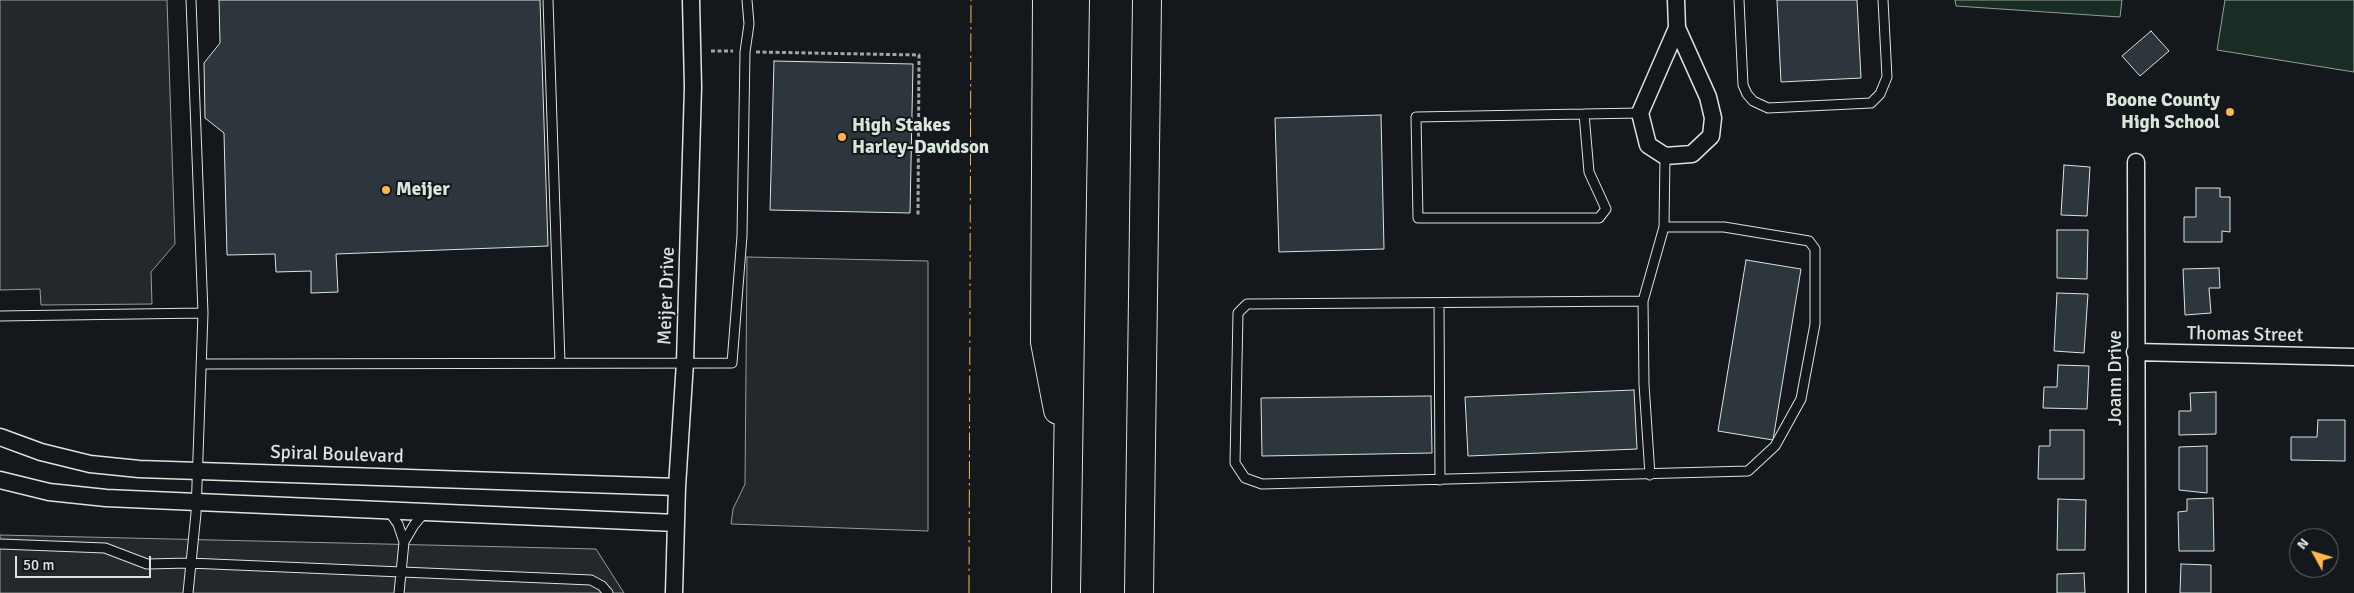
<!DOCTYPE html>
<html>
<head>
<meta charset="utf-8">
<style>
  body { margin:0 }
  #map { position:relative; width:2354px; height:593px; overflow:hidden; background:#14181c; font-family:Signika,sans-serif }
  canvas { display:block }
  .north { position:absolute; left:2289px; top:528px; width:50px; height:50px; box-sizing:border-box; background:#14181c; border:1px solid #626a69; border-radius:50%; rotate:309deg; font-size:14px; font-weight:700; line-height:20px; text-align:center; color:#d8e6dc }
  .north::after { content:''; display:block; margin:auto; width:18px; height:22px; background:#ffb74d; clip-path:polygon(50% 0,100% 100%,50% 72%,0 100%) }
  .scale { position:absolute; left:15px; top:556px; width:136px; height:22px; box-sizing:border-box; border:2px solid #d8e6dc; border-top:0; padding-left:6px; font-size:15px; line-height:18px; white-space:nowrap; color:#d8e6dc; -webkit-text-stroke:4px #14181c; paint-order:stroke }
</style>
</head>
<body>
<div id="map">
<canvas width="2354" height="593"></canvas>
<div class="north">N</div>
<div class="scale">50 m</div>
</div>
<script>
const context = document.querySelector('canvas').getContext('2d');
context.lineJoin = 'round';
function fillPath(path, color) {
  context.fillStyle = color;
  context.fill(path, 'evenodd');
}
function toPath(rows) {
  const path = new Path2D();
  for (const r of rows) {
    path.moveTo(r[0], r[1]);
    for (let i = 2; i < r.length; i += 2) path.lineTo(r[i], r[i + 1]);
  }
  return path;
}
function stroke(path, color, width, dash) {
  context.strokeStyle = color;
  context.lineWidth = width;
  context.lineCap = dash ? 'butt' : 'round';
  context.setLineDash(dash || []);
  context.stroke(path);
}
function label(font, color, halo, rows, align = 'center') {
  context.font = font + ' Signika,sans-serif';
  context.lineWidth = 4;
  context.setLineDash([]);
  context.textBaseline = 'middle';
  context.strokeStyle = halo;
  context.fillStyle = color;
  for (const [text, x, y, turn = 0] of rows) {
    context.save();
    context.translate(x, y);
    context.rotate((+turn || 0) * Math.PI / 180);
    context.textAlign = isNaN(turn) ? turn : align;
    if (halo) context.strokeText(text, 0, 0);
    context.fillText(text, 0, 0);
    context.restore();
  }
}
const green = toPath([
  [1955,0,2122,0,2120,17,1956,6,1955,0],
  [2225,0,2354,0,2354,72,2217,50,2225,0]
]);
const parking = toPath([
  [0,0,167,0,175,244,151,272,152,304,41,305,40,289,0,290,0,0],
  [747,257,928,261,928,531,731,524,733,509,745,484,747,257],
  [0,535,596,549,624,593,0,593,0,535]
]);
const building = toPath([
  [219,0,540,0,548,246,336,254,338,292,311,293,311,271,276,272,275,254,227,255,224,133,205,118,204,63,220,43,219,0],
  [1777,0,1857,0,1861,78,1781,82,1777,0],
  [2151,31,2169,51,2140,76,2122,56,2151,31],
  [774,61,913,64,910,213,770,210,774,61],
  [1381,115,1384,249,1279,252,1275,118,1381,115],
  [2064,165,2090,167,2087,216,2061,215,2064,165],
  [2196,188,2220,188,2220,197,2230,197,2230,232,2222,231,2222,242,2184,242,2184,217,2196,217,2196,188],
  [2057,230,2088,230,2087,279,2057,278,2057,230],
  [1746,260,1801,269,1773,440,1718,431,1746,260],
  [2219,268,2220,288,2209,288,2211,313,2185,315,2183,269,2219,268],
  [2057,293,2088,294,2084,353,2054,351,2057,293],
  [2058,365,2089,366,2087,409,2043,408,2044,387,2057,387,2058,365],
  [1634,390,1637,449,1468,456,1465,397,1634,390],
  [2216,392,2216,434,2179,435,2179,411,2191,411,2190,393,2216,392],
  [1431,396,1432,453,1262,456,1261,398,1431,396],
  [2318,420,2345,420,2345,461,2291,460,2291,437,2317,437,2318,420],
  [2050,430,2084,430,2084,479,2038,479,2039,446,2050,446,2050,430],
  [2207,446,2207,493,2179,490,2179,447,2207,446],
  [2213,498,2214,551,2179,551,2178,512,2187,511,2187,499,2213,498],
  [2058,499,2086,500,2085,550,2057,550,2058,499],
  [2181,564,2211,565,2211,593,2180,593,2181,564],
  [2084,573,2085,593,2057,593,2057,574,2084,573]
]);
const path = toPath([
  [711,51,733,51],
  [756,52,919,55,918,216]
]);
const service = toPath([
  [548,0,560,363],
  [1739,0,1743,85,1747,94,1753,101,1768,108,1871,103,1880,94,1887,77,1883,0],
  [1584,114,1589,172,1606,209,1599,218,1418,218,1416,117,1640,113],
  [1664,227,1643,301,1247,304,1238,313,1235,463,1245,478,1262,484,1748,471,1775,446,1801,399,1815,324,1815,249,1809,241,1724,227,1664,227,1665,156],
  [1643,301,1644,384,1650,475],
  [1439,303,1440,480],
  [0,316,203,313],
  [201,364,732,363,742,236,745,52,749,24,747,0],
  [388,510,398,524,404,542],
  [0,544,105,548,147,564,189,563,591,580,602,586,608,593],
  [188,593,196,513,203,313,191,0],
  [399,593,404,542,414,525,425,512]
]);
const minor = toPath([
  [1676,0,1677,28,1708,97,1713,118,1711,136,1692,154,1665,156,1648,145,1640,113,1677,28],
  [2136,162,2137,593],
  [2135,352,2354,357],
  [0,437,41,452,90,464,139,469,677,487],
  [0,480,49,492,106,498,676,523],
  [674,593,677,487,685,362,693,87,691,0]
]);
const motorway = toPath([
  [1047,0,1045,342,1058,410],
  [1066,593,1075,0],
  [1139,593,1147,0]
]);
const power = toPath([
  [969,593,971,0]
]);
const markers = [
  [2230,112,5,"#ffb74d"],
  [842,137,5,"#ffb74d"],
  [386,190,5,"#ffb74d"]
];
const poiNames = [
  ["Boone County",2220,101,"right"],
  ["High School",2220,123,"right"],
  ["High Stakes",852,126],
  ["Harley-Davidson",852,148],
  ["Meijer",396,190]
];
const streetNames = [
  ["Meijer Drive",667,296,-88],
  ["Thomas Street",2245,335,1],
  ["Joann Drive",2116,378,-90],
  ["Spiral Boulevard",337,455,2]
];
fillPath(green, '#1a2d24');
stroke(green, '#939e99', 1);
fillPath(parking, '#24282b');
stroke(parking, '#939e99', 1);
fillPath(building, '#2c363c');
stroke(building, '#d8e6dc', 1);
stroke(service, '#d8e6dc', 11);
stroke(minor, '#d8e6dc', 19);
stroke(motorway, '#d8e6dc', 30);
stroke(path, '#9da8a2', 3, [4, 2.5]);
stroke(service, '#14181c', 9);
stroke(minor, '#14181c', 16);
stroke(motorway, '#14181c', 28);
stroke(power, '#ffb74d', 1, [18, 4, 2.5, 4]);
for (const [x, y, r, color] of markers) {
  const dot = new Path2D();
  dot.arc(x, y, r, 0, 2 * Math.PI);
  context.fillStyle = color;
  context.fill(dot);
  stroke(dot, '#14181c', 2);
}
label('bold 19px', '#d8e6dc', '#14181c', poiNames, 'left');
label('19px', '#d8e6dc', '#14181c', streetNames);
</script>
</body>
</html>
